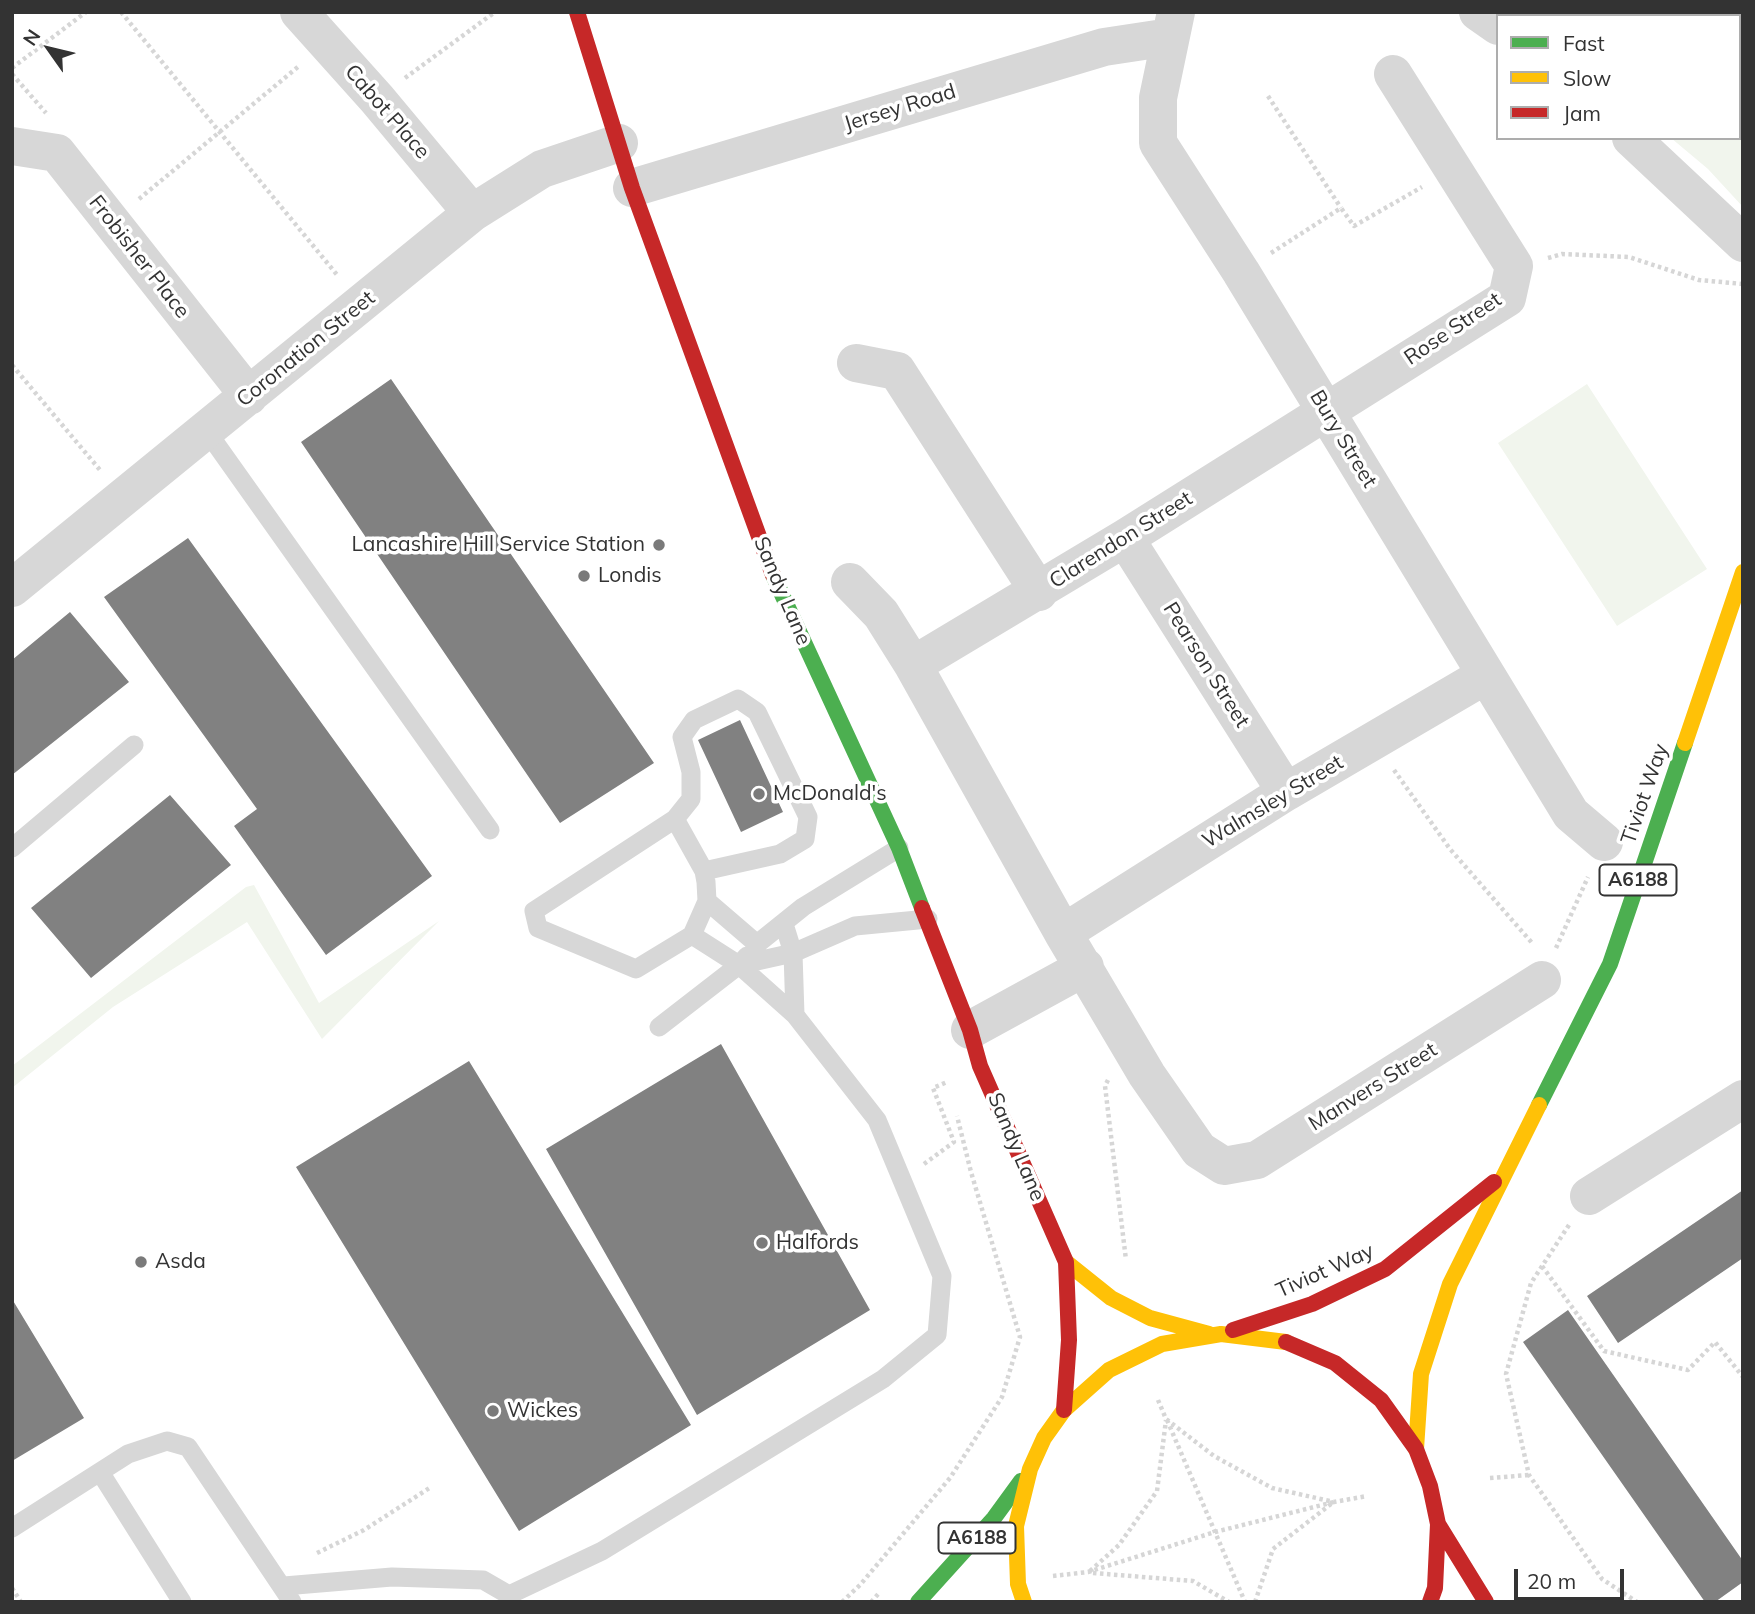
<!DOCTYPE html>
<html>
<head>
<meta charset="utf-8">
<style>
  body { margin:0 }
  #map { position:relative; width:1755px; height:1614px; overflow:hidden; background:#fff; font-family:Mulish,sans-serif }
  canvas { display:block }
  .frame { position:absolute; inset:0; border:14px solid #333; pointer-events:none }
  .legend { position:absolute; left:1496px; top:14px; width:245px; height:126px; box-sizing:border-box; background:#fff; border:2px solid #adadad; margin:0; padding:9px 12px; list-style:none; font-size:21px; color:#333 }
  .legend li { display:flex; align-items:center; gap:14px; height:35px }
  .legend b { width:35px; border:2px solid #adadad }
  .north { position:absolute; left:14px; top:14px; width:70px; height:70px; -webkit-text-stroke:5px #fff; paint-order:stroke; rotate:304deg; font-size:19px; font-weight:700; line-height:28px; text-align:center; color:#333 }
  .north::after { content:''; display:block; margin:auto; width:24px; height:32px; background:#333; clip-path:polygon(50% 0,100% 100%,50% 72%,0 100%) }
  .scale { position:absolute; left:1514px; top:1569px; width:110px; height:32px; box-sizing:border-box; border:4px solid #333; border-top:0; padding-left:9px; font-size:21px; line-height:24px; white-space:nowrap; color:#333; -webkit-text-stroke:5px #fff; paint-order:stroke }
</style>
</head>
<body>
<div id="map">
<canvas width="1755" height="1614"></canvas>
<div class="frame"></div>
<ul class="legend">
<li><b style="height:9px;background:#4caf50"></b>Fast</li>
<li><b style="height:9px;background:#ffc107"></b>Slow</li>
<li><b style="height:9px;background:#c62828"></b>Jam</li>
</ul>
<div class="north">N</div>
<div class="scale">20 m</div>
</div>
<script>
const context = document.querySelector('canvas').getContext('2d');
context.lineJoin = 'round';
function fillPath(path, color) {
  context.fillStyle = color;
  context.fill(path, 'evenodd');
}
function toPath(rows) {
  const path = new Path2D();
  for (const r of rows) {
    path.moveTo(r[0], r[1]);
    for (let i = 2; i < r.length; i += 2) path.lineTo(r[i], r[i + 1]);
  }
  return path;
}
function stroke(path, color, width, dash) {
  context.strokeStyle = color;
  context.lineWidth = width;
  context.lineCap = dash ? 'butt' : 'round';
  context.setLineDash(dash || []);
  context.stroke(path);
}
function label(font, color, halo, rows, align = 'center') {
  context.font = font + ' Mulish,sans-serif';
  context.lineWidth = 7;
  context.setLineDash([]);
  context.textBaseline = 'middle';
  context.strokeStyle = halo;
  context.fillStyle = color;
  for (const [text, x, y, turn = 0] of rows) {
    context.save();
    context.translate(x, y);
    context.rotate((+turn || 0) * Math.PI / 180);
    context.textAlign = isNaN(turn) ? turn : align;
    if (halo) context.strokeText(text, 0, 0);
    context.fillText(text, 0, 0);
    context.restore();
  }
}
const green = toPath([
  [1514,12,1743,12,1743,207,1708,169,1671,138,1739,138,1739,16,1518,16],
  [1587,384,1707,569,1617,626,1498,443],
  [254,885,319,1003,439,921,322,1039,247,922,113,1007,12,1088,12,1066,246,887]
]);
const building = toPath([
  [391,379,654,763,560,823,301,442],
  [188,538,432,876,326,955,234,826,257,809,104,597],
  [70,612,129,682,12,775,12,660],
  [740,720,783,812,741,832,698,740],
  [170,795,231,865,91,978,31,908],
  [721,1044,870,1310,697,1415,546,1149],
  [469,1061,691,1425,519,1531,296,1167],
  [1743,1190,1743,1258,1618,1343,1587,1296],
  [12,1299,84,1418,12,1461],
  [1568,1310,1743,1561,1743,1582,1715,1602,1705,1602,1523,1342]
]);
const path = toPath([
  [121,12,338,276],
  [12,68,86,12],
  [12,74,46,113],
  [405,78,495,12],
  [1268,96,1341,208],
  [139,199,299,66],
  [1271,253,1341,208,1354,226,1422,187],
  [1548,258,1562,254,1629,257,1699,280,1743,284],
  [12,365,100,470],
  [1394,770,1450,849,1533,944],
  [1556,948,1588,877],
  [1108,1080,1105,1086,1126,1260],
  [924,1164,954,1142,933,1088,947,1082],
  [1569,1225,1531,1283,1506,1374,1529,1475,1602,1579,1637,1602],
  [1542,1266,1604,1351,1688,1370,1715,1342,1743,1377],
  [1158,1400,1166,1419,1214,1456,1272,1488,1334,1502,1367,1496],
  [1167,1420,1245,1602],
  [1490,1478,1529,1475],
  [317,1553,364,1530,431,1487],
  [1090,1571,1119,1545,1157,1491,1166,1420],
  [1093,1573,1193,1581,1229,1602],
  [1053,1576,1088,1572,1215,1532,1334,1502],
  [12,1588,21,1602],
  [842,1602,860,1585,950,1478,1002,1397,1020,1337,971,1172,957,1116],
  [871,1602,880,1592],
  [1255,1602,1273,1549,1331,1504]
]);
const lane = toPath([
  [206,430,490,830],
  [675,819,691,799,691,772,682,737,694,720,738,699,757,712,808,817,805,839,780,854,704,871],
  [12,848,134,745],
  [707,901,757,944,803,907,899,848],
  [784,924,793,953,795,1015],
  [739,965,793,953,855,926,928,919],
  [659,1027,739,965,747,956],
  [100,1472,182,1602],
  [12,1528,128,1454,167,1441,188,1447,292,1602],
  [284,1586,392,1577,483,1580,509,1595,602,1551,883,1379,937,1335,942,1276,877,1120,795,1015,739,965,692,935,636,969,538,928,534,911,675,819,704,871,706,882,707,901,692,935]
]);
const street = toPath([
  [299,12,377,99,472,213],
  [1176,12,1158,98,1158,143,1241,272,1571,814,1604,842],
  [1478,12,1498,26],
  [1631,138,1743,243],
  [12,146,57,153,249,396],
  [632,188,1104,47,1170,37],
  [856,363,897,371,1039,592],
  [1125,538,1286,792],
  [850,582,881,614,913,665,1063,933,1147,1075,1199,1150,1224,1166,1257,1160,1542,980],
  [12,588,472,213,542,169,619,143],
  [913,665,1125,538,1507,298,1514,266,1393,74],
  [1063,933,1286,792,1486,675],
  [970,1030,1085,967],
  [1589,1196,1743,1099]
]);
const fast = toPath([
  [773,575,899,848,922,908],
  [1539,1105,1610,964,1685,743],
  [918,1602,994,1518,1021,1481]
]);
const slow = toPath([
  [1685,743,1743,572],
  [1066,1262,1111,1298,1150,1318,1209,1334],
  [1416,1449,1421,1374,1450,1284,1539,1105],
  [1024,1602,1018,1584,1016,1526,1030,1469,1044,1438,1064,1410,1109,1370,1162,1344,1221,1334,1286,1342]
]);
const jam = toPath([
  [577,12,632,188,773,575],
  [922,908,970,1030,980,1066,1066,1262,1069,1340,1064,1410],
  [1233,1330,1312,1304,1385,1269,1494,1182],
  [1286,1342,1335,1363,1381,1400,1416,1449,1430,1486,1438,1524,1435,1588,1430,1602],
  [1438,1524,1486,1602]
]);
const markers = [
  [659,545,7,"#7a7a7a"],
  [584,576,7,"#7a7a7a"],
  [759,794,7,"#7a7a7a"],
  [762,1243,7,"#7a7a7a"],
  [141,1262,7,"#7a7a7a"],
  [493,1411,7,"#7a7a7a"]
];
const shields = [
  [1638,880,77],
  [977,1538,77]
];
const shieldNames = [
  ["A6188",1638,880],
  ["A6188",977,1538]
];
const streetNames = [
  ["Jersey Road",900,108,-17],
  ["Cabot Place",387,112,49],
  ["Frobisher Place",139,257,52],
  ["Rose Street",1453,329,-34],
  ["Coronation Street",306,349,-39],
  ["Bury Street",1343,439,59],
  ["Clarendon Street",1121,540,-32],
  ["Sandy Lane",782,591,67],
  ["Pearson Street",1206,665,58],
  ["Tiviot Way",1645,794,-71],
  ["Walmsley Street",1273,802,-31],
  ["Manvers Street",1373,1087,-32],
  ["Sandy Lane",1016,1147,67],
  ["Tiviot Way",1325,1271,-24]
];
const poiNames = [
  ["Lancashire Hill Service Station",645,545,"right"],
  ["Londis",598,576],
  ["McDonald's",773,794],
  ["Halfords",776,1243],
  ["Asda",155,1262],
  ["Wickes",507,1411]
];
fillPath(green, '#f1f5ed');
fillPath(building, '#818181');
stroke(path, '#d6d6d6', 4.5, [3.5, 3.5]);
stroke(lane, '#d7d7d7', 19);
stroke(street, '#d7d7d7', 38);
stroke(fast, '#4caf50', 16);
stroke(slow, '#ffc107', 16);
stroke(jam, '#c62828', 16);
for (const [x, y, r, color] of markers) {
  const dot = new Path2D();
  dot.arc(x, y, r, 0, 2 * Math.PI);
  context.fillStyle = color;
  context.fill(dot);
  stroke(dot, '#fff', 2.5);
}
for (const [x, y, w] of shields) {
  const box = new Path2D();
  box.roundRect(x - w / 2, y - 15.5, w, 31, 5);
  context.fillStyle = '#fff';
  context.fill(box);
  stroke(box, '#333', 2);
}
label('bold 19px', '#333', null, shieldNames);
label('21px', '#333', '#fff', streetNames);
label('21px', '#333', '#fff', poiNames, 'left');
</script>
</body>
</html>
